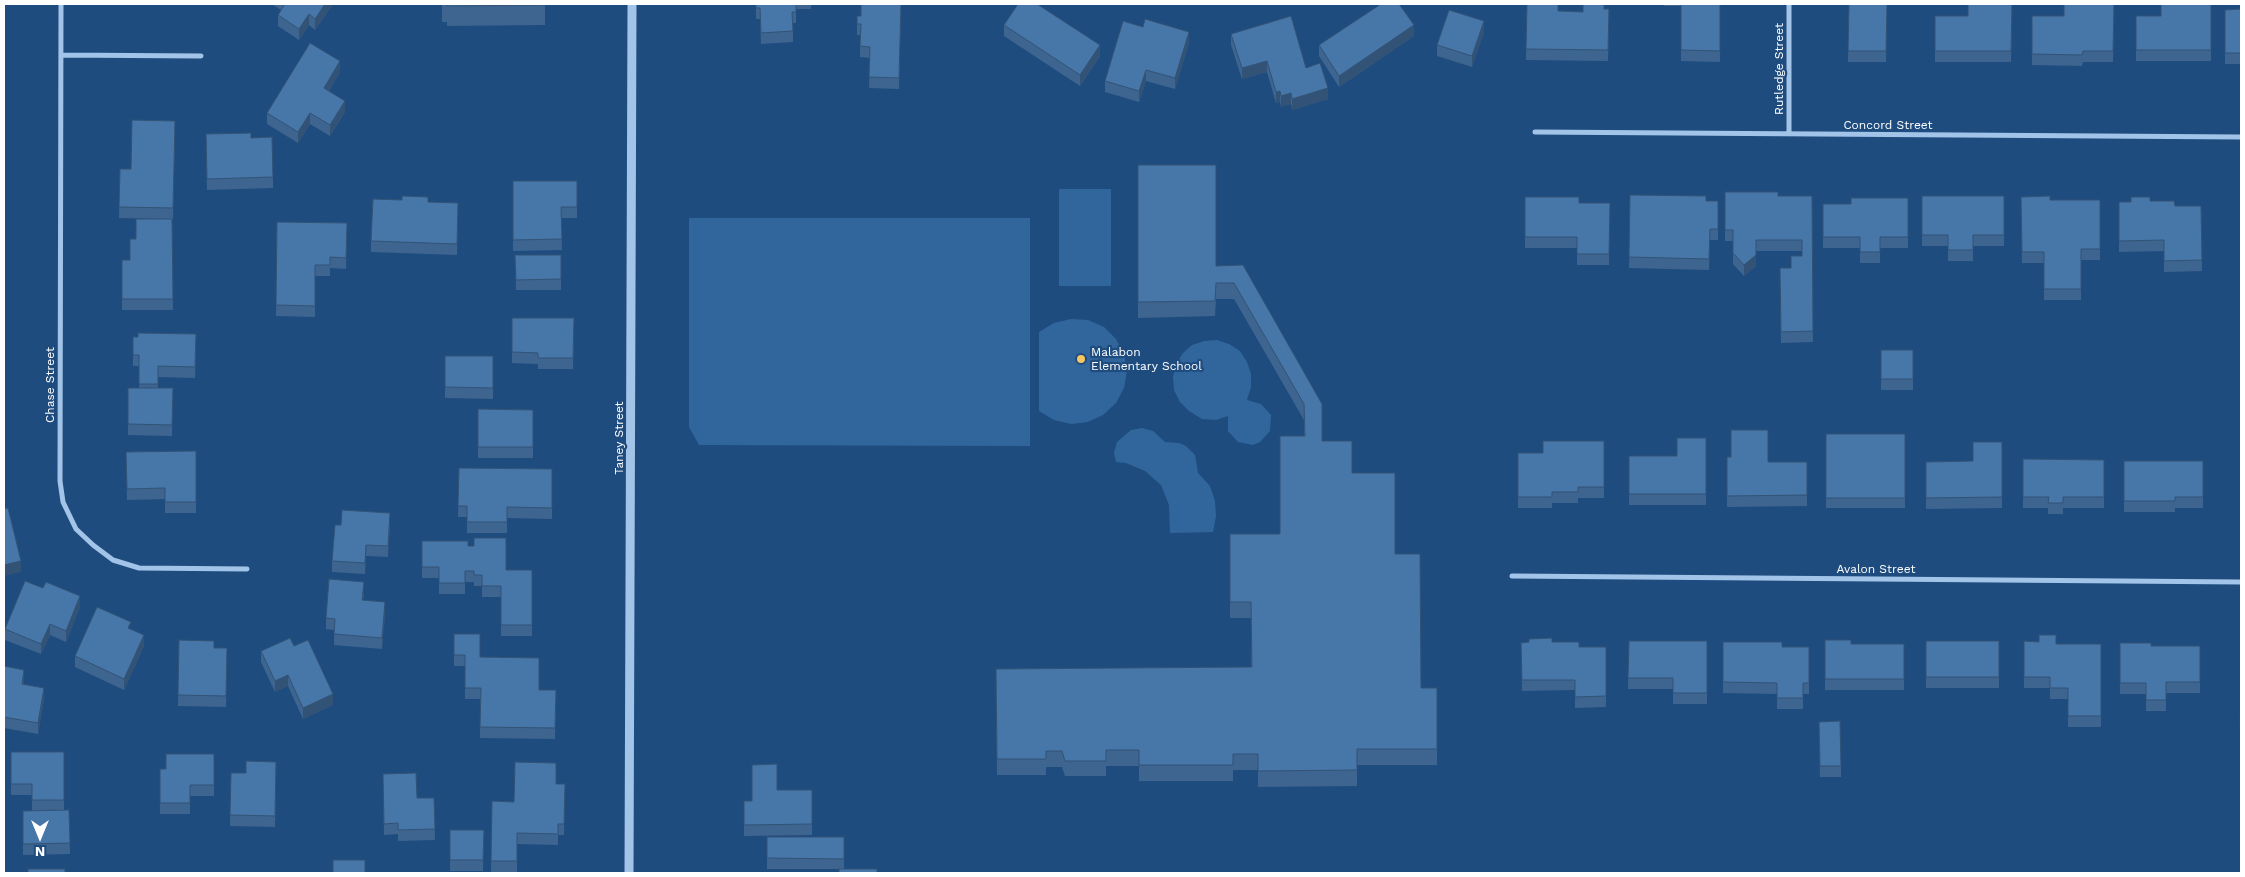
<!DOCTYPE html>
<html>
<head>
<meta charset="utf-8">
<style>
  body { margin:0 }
  #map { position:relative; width:2245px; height:877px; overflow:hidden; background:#1f4c7f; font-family:"Work Sans",sans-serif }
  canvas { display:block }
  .frame { position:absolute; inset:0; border:5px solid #fff; pointer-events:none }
  .north { position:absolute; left:15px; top:812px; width:50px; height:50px; -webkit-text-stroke:4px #1f4c7f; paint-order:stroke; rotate:180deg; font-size:14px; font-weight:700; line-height:20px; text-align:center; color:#fff }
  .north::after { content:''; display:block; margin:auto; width:18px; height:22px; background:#fff; clip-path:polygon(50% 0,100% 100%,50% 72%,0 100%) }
</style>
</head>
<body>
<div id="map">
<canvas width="2245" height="877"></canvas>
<div class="frame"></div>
<div class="north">N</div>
</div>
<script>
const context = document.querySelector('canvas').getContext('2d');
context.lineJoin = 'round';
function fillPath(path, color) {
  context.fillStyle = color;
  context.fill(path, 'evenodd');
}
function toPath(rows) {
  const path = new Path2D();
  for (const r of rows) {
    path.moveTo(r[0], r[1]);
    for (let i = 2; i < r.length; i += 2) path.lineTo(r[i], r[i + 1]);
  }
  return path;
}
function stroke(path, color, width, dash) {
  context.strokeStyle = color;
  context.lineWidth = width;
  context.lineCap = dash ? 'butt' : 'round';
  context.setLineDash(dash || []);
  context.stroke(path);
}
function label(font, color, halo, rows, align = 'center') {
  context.font = font + ' "Work Sans",sans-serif';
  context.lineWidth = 4.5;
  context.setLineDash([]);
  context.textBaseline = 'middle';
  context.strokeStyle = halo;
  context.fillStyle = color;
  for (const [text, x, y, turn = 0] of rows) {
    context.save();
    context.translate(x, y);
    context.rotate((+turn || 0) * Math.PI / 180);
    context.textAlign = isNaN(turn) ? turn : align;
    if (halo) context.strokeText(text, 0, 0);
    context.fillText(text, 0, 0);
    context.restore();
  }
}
const green = toPath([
  [1059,189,1111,189,1111,286,1059,286],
  [689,218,1030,218,1030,446,699,445,689,427],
  [1071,319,1088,320,1104,327,1116,339,1124,354,1127,371,1124,388,1116,403,1103,415,1088,422,1071,424,1054,420,1039,411,1039,332,1054,323],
  [1217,340,1229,344,1240,351,1247,362,1251,374,1251,387,1247,400,1261,404,1271,415,1270,431,1260,442,1253,445,1238,442,1228,431,1228,416,1216,420,1202,419,1189,411,1180,402,1174,390,1173,377,1176,364,1183,353,1192,345,1204,341],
  [1142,428,1153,431,1165,442,1179,443,1186,446,1195,455,1198,473,1210,486,1215,501,1216,516,1213,532,1170,533,1169,505,1161,485,1145,471,1126,463,1116,462,1114,453,1117,442,1131,430]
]);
const minor = toPath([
  [61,4,60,481,63,502,76,529,93,545,113,560,139,568,247,569],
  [61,55,201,56],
  [1535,132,2241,137],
  [1789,134,1789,4],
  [1512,576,2241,582]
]);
const tertiary = toPath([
  [629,873,632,4]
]);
const wall = toPath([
  [272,4,333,4,315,30,309,25,299,40,278,26,278,15,281,10],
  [442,4,545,4,545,25,447,26,447,22,442,22],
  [756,4,811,4,811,9,796,9,796,23,793,23,793,42,761,44,760,19,756,19],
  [901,4,899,89,869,88,870,58,860,57,860,35,857,35,857,16,861,16],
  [1527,4,1558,11,1583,12,1609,9,1608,61,1526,60],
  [1664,4,1720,4,1720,62,1681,61,1681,6,1664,6],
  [1849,4,1887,4,1886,62,1848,62],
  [2012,4,2011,62,1935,62,1935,16,1968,16],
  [2114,4,2113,62,2083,62,2082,66,2032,65,2032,16,2064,16],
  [2211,4,2211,61,2136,61,2136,16,2161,16],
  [2241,9,2241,64,2225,64,2225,10],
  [1004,25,1100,56,1080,86,1004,36],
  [1484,32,1472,67,1437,56,1437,45],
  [1231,34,1306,68,1328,99,1292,110,1291,104,1281,107,1280,102,1276,103,1267,72,1242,79,1231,45],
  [1414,36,1339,87,1319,56,1319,45],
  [1189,43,1175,89,1146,81,1139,102,1105,92,1105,81],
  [340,72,329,91,345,112,330,136,310,124,298,143,267,124,267,113],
  [175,132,173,219,172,219,173,310,122,310,122,260,130,260,136,239,157,219,119,218,120,169,131,169],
  [251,138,273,177,273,188,207,190,206,145],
  [1138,165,1216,266,1243,265,1322,441,1352,473,1395,554,1421,688,1437,688,1437,765,1357,765,1357,786,1258,787,1258,770,1233,770,1233,781,1139,781,1139,766,1106,766,1106,776,1065,776,1062,767,1046,767,1046,775,997,775,996,669,1251,667,1251,618,1230,618,1230,534,1280,534,1304,436,1304,420,1234,299,1216,299,1215,316,1138,318],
  [513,181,577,181,577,218,561,218,562,250,513,251],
  [1725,192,1778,196,1812,196,1813,342,1781,343,1780,268,1791,268,1802,256,1802,251,1756,251,1756,266,1744,276,1733,264,1733,241,1725,241],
  [1630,195,1706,201,1718,201,1718,240,1710,240,1709,270,1629,268],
  [1922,196,2004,196,2004,246,1973,246,1973,261,1948,261,1948,246,1922,246],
  [1525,197,1579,203,1610,203,1609,265,1577,265,1577,248,1525,248],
  [2021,197,2050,200,2100,200,2100,260,2081,260,2081,300,2044,300,2044,263,2022,263],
  [1908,198,1908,248,1880,248,1880,263,1860,263,1860,248,1823,248,1823,204,1851,204],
  [2150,201,2175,206,2201,206,2202,271,2164,272,2164,251,2119,252,2119,202],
  [428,202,458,214,457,255,371,252,371,241],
  [277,222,347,223,346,269,330,268,330,276,315,276,315,317,276,316],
  [515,255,561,255,561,290,516,290],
  [512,318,574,318,573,369,538,369,538,364,512,363],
  [133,337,196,345,195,378,158,377,158,388,173,388,172,436,128,435,128,388,139,388,139,366,133,366],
  [1881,350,1913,350,1913,390,1881,390],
  [445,356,493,356,493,399,445,398],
  [478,409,533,410,533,458,478,458],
  [1826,434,1905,434,1905,508,1826,508],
  [1706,438,1706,505,1629,505,1629,456,1677,456],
  [1604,441,1604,498,1578,498,1578,503,1552,503,1552,508,1518,508,1518,453,1543,453],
  [2002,442,2002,508,1926,509,1926,462,1973,461],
  [196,451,196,513,165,513,165,499,127,500,126,452],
  [1727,457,1768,462,1807,462,1807,506,1727,507],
  [2023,459,2104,460,2104,508,2063,508,2063,514,2048,514,2048,508,2023,508],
  [2124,461,2203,461,2203,508,2175,508,2175,512,2124,512],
  [459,468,552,469,552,519,507,518,507,533,467,533,467,517,458,517],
  [390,524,388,557,366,556,365,574,332,572,332,561],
  [422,541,468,546,506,570,532,570,532,636,501,636,501,597,482,597,482,586,474,586,474,582,465,582,465,594,439,594,439,578,422,578],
  [364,593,363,600,385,613,382,649,334,645,334,630,326,629,326,618],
  [80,607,66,642,50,635,41,654,5,640,5,629],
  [454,634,480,657,539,690,556,690,555,739,480,738,480,699,465,699,465,666,454,666],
  [179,640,214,648,227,659,226,707,178,706],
  [1825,640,1851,644,1904,644,1904,690,1825,690],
  [1629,641,1707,641,1707,704,1673,704,1673,689,1628,689],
  [1926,641,1999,641,1999,688,1926,688],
  [2024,641,2056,644,2101,644,2101,727,2068,727,2068,699,2050,699,2050,688,2024,688],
  [1529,642,1552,642,1579,647,1606,647,1606,707,1575,708,1575,690,1522,691,1521,643],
  [1723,642,1782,647,1809,647,1809,694,1803,694,1803,709,1777,709,1777,694,1723,693],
  [2120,643,2151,646,2200,646,2200,693,2166,693,2166,711,2146,711,2146,694,2120,694],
  [144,646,124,690,75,667,75,656],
  [294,646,333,705,303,719,288,686,275,692,261,662,261,651],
  [4,666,24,681,24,685,44,699,38,734,4,728],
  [2241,685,2241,739,2240,739],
  [1819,722,1841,766,1841,777,1820,777],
  [11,752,64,752,64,810,69,810,70,854,23,855,23,811,32,811,32,795,11,795],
  [214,754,214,796,190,796,190,814,160,814,160,769,166,769],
  [276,762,275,827,230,826,231,773,246,773],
  [383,774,417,798,434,798,435,840,398,841,398,834,384,835],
  [556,784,565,784,564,835,558,835,558,845,517,844,517,872,491,872,492,801,514,802],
  [777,790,812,790,812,835,744,836,744,801,752,801],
  [450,830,484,830,483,871,450,871],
  [767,837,844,837,844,869,767,869]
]);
const shadedWall = toPath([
  [325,4,333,4,315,30,315,19],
  [309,14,309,25,299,40,299,29],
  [1484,21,1484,32,1472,67,1472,56],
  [1414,25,1414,36,1339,87,1339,76],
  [1189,32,1189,43,1175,89,1175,78],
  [1100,45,1100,56,1080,86,1080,75],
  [340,61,340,72,324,99,324,88],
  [1267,61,1267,72,1242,79,1242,68],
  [1146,70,1146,81,1139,102,1139,91],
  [1328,88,1328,99,1292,110,1292,99],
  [1280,91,1280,102,1276,103,1276,92],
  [1291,93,1291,104,1281,107,1281,96],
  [345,101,345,112,330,136,330,125],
  [310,113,310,124,298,143,298,132],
  [1756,255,1756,266,1744,276,1744,265],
  [390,513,390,524,388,557,388,546],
  [366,545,366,556,365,574,365,563],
  [21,561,21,572,4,576,4,565],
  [80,596,80,607,66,642,66,631],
  [385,602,385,613,382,649,382,638],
  [50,624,50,635,41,654,41,644],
  [144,635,144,646,124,690,124,679],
  [24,670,24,681,22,695,22,684],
  [288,675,288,686,275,692,275,681],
  [44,688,44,699,38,734,38,723],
  [333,694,333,705,303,719,303,708]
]);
const building = toPath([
  [285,4,325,4,315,19,309,14,299,29,278,15,285,4],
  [447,4,545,4,545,5,447,6,447,4],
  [756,4,796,4,796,12,792,12,793,31,761,33,760,8,756,8,756,4],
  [861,4,901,4,899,78,869,77,870,47,860,46,861,24,857,24,857,16,861,16,861,4],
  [1018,4,1037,4,1100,45,1080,75,1004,25,1018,4],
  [1381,4,1399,4,1414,25,1339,76,1319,45,1381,4],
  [1527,4,1558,4,1558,11,1583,12,1583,4,1604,4,1604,9,1609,9,1608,50,1526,49,1527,4],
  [1681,4,1720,4,1720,51,1681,50,1681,4],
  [1849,4,1887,4,1886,51,1848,51,1849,4],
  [1968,4,2012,4,2011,51,1935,51,1935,16,1968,16,1968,4],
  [2064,4,2114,4,2113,51,2083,51,2082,55,2032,54,2032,16,2064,16,2064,4],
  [2161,4,2211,4,2211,50,2136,50,2136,16,2161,16,2161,4],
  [2241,9,2241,53,2225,53,2225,10,2241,9],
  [1449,10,1484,21,1472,56,1437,45,1449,10],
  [1291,16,1306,68,1320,63,1328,88,1292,99,1291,93,1281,96,1280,91,1276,92,1267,61,1242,68,1231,34,1291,16],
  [1145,19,1189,32,1175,78,1146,70,1139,91,1105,81,1123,21,1143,27,1145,19],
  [310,43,340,61,324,88,345,101,330,125,310,113,298,132,267,113,310,43],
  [132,120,175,121,173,208,119,207,120,169,131,169,132,120],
  [251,133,251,138,272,137,273,177,207,179,206,134,251,133],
  [1138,165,1216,165,1216,266,1243,265,1322,404,1322,441,1352,441,1352,473,1395,473,1395,554,1420,554,1421,688,1437,688,1437,749,1357,749,1357,770,1258,771,1258,754,1233,754,1233,765,1139,765,1139,750,1106,750,1106,761,1065,761,1062,751,1046,751,1046,759,997,759,996,669,1252,667,1251,602,1230,602,1230,534,1280,534,1280,436,1305,436,1304,404,1234,283,1216,283,1215,301,1138,302,1138,165],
  [513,181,577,181,577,207,561,207,562,239,513,240,513,181],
  [1725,192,1778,192,1778,196,1812,196,1813,331,1781,332,1780,268,1791,268,1791,256,1802,256,1802,240,1756,240,1756,255,1744,265,1733,253,1733,230,1725,230,1725,192],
  [1630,195,1706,196,1706,201,1718,201,1718,229,1710,229,1709,259,1629,257,1630,195],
  [402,196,428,197,428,202,458,203,457,244,371,241,373,199,402,200,402,196],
  [1922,196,2004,196,2004,235,1973,235,1973,250,1948,250,1948,235,1922,235,1922,196],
  [2050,196,2050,200,2100,200,2100,249,2081,249,2081,289,2044,289,2044,252,2022,252,2021,197,2050,196],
  [1525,197,1579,197,1579,203,1610,203,1609,254,1577,254,1577,237,1525,237,1525,197],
  [2131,197,2150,197,2150,201,2174,201,2175,206,2201,206,2202,260,2164,261,2164,240,2119,241,2119,202,2131,202,2131,197],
  [1851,198,1908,198,1908,237,1880,237,1880,252,1860,252,1860,237,1823,237,1823,204,1851,204,1851,198],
  [136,219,172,219,173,299,122,299,122,260,130,260,130,239,136,239,136,219],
  [277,222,347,223,346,258,330,257,330,265,315,265,315,306,276,305,277,222],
  [515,255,561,255,561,279,516,280,515,255],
  [512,318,574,318,573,358,538,358,538,353,512,352,512,318],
  [138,333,196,334,195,367,158,366,158,384,139,384,139,355,133,355,133,337,138,337,138,333],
  [1881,350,1913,350,1913,379,1881,379,1881,350],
  [445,356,493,356,493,388,445,387,445,356],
  [128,388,173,388,172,425,128,424,128,388],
  [478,409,533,410,533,447,478,447,478,409],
  [1731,430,1768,430,1768,462,1807,462,1807,495,1727,496,1727,457,1731,457,1731,430],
  [1826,434,1905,434,1905,498,1826,498,1826,434],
  [1677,438,1706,438,1706,494,1629,494,1629,456,1677,456,1677,438],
  [1543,441,1604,441,1604,487,1578,487,1578,492,1552,492,1552,497,1518,497,1518,453,1543,453,1543,441],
  [1973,442,2002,442,2002,497,1926,498,1926,462,1973,461,1973,442],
  [196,451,196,502,165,502,165,488,127,489,126,452,196,451],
  [2023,459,2104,460,2104,497,2063,497,2063,503,2048,503,2049,497,2023,497,2023,459],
  [2124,461,2203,461,2203,497,2175,497,2175,501,2124,501,2124,461],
  [459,468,552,469,552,508,507,507,507,522,467,522,467,506,458,506,459,468],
  [8,508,21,561,4,565,4,509,8,508],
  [342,510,390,513,388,546,366,545,365,563,332,561,335,525,341,525,342,510],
  [474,538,506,538,506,570,532,570,532,625,501,625,501,586,482,586,482,575,474,575,474,571,465,571,465,583,439,583,439,567,422,567,422,541,468,541,468,546,474,546,474,538],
  [329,579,364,582,362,600,385,602,382,638,334,634,335,619,326,618,329,579],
  [25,581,43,588,46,582,80,596,66,631,50,624,41,644,5,629,25,581],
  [97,607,131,622,128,628,144,635,124,679,75,656,97,607],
  [454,634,480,634,480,657,539,658,539,690,556,690,555,728,480,727,481,688,465,688,465,655,454,655,454,634],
  [2039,635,2056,635,2056,644,2101,644,2101,716,2068,716,2068,688,2050,688,2050,677,2024,677,2024,641,2039,642,2039,635],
  [290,638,294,646,308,640,333,694,303,708,288,675,275,681,261,651,290,638],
  [1552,638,1552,642,1579,642,1579,647,1606,647,1606,696,1575,697,1575,680,1522,680,1521,643,1529,642,1529,639,1552,638],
  [179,640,214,641,214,648,227,648,226,696,178,695,179,640],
  [1825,640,1851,640,1851,644,1904,644,1904,679,1825,679,1825,640],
  [1629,641,1707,641,1707,693,1673,693,1673,678,1628,678,1629,641],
  [1926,641,1999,641,1999,677,1926,677,1926,641],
  [1723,642,1782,642,1782,647,1809,647,1809,683,1803,683,1803,698,1777,698,1777,683,1723,682,1723,642],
  [2120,643,2151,643,2151,646,2200,646,2200,682,2166,682,2166,700,2146,700,2146,683,2120,683,2120,643],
  [4,666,24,670,22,684,44,688,38,723,4,717,4,666],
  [2241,685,2241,728,2240,728,2241,685],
  [1840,721,1841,766,1820,766,1819,722,1840,721],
  [11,752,64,752,64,800,32,800,32,784,11,784,11,752],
  [166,754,214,754,214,785,190,785,190,803,160,803,160,769,166,769,166,754],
  [246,761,276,762,275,816,230,815,231,773,246,773,246,761],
  [515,762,556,763,556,784,565,784,564,824,558,824,558,834,517,833,517,861,491,861,492,801,514,802,515,762],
  [777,764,777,790,812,790,812,824,744,825,744,801,752,801,752,765,777,764],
  [416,773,417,798,434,798,435,829,398,830,398,823,384,824,383,774,416,773],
  [69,810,70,843,23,844,23,811,69,810],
  [450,830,484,830,483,860,450,860,450,830],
  [767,837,844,837,844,859,767,858,767,837],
  [333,860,365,860,365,873,333,873,333,860],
  [28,869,65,869,65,873,28,873,28,869],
  [839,869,877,869,877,873,839,873,839,869]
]);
const markers = [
  [1081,359,5,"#f6c662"]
];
const streetNames = [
  ["Rutledge Street",1779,69,-90],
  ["Concord Street",1888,125],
  ["Chase Street",50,385,-90],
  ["Taney Street",619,438,-90],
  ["Avalon Street",1876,569]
];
const poiNames = [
  ["Malabon",1091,352],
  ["Elementary School",1091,366]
];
fillPath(green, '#31669d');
stroke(minor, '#a2c4e8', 5);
stroke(tertiary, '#a2c4e8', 9);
fillPath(wall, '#3d6590');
fillPath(shadedWall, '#325376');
fillPath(building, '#4776a8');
stroke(building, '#325376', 1);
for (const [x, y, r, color] of markers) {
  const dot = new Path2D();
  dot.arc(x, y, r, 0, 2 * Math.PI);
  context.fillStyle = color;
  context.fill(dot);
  stroke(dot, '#1f4c7f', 2);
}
label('12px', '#fff', '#1f4c7f', streetNames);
label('12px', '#fff', '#1f4c7f', poiNames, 'left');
</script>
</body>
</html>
